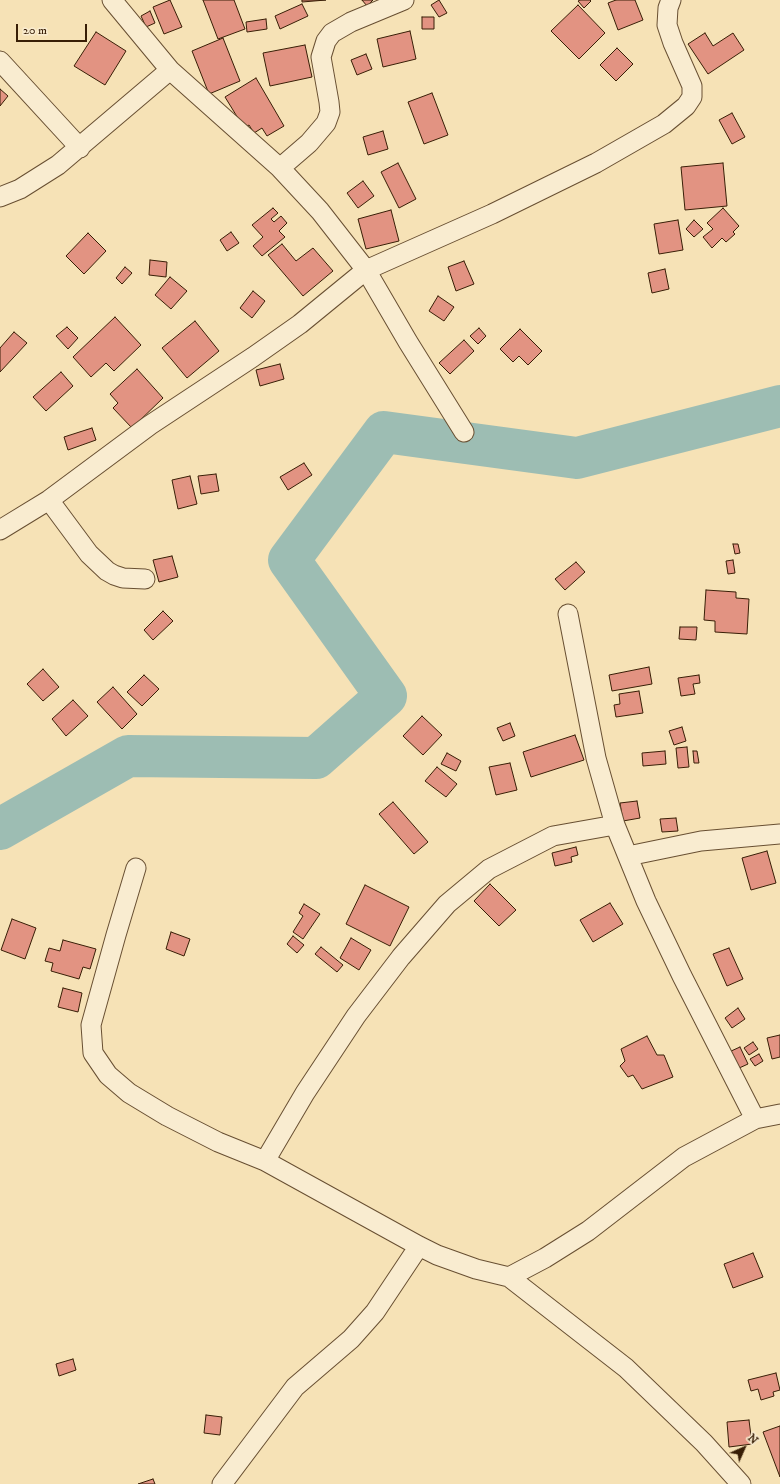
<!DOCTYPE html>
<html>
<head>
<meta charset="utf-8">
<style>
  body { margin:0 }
  #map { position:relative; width:780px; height:1484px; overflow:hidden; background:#f6e2b6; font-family:"IM FELL DW Pica",serif }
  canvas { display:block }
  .north { position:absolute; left:724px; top:1428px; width:40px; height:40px; -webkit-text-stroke:3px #f9ecd0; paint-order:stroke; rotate:45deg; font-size:11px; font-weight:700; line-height:16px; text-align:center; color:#381e06 }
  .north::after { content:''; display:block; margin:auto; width:14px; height:18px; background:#381e06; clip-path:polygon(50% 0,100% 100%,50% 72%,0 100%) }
  .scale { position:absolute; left:16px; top:24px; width:71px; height:18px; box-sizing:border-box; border:2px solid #381e06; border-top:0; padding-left:5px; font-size:12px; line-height:14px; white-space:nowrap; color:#381e06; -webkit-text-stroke:3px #f9ecd0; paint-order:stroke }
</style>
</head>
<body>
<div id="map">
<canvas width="780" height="1484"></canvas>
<div class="north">N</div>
<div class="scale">20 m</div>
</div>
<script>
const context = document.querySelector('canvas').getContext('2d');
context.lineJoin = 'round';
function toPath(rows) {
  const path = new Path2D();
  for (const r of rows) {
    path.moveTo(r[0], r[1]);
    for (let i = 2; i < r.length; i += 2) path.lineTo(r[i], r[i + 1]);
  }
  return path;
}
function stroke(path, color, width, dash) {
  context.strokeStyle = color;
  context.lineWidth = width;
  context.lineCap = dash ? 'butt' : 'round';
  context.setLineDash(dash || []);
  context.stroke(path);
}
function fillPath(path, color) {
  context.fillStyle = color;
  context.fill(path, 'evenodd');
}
const river = toPath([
  [0,829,128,756,316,758,386,696,289,560,384,432,577,458,780,406]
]);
const building = toPath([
  [170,0,182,27,164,34,153,7,170,0],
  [203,0,234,0,245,29,218,39,203,0],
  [302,0,326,0,302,2,302,0],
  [362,0,373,0,367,6,362,0],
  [439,0,447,13,439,17,431,5,439,0],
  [580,0,590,0,591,1,584,8,578,1,580,0],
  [616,0,635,0,643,20,618,30,608,3,616,0],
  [302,4,308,16,280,29,275,16,302,4],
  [578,5,605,33,579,59,551,31,578,5],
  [150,11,155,23,146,27,141,16,150,11],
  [422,17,434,17,434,29,422,29,422,17],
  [266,19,267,29,247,32,246,22,266,19],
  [410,31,416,59,383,67,377,39,410,31],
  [96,32,126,51,105,85,74,66,96,32],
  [705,33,713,46,733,33,744,50,708,74,688,44,705,33],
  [223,38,240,81,209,94,192,51,223,38],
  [305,45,312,77,270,86,263,53,305,45],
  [617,48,633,64,616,81,600,65,617,48],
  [366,54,372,69,357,75,351,60,366,54],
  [256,78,284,126,267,136,262,128,254,133,249,125,244,128,225,97,256,78],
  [0,89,8,96,0,106,0,89],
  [432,93,448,135,424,144,408,102,432,93],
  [732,113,745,137,732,144,719,120,732,113],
  [383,131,388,149,368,155,363,137,383,131],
  [398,163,416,199,399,208,381,172,398,163],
  [723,163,727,206,685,210,681,167,723,163],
  [363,181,374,196,358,208,347,193,363,181],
  [273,208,278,213,271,219,274,222,281,216,287,223,279,231,285,237,262,256,253,246,263,237,252,225,273,208],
  [723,208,739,226,733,232,735,234,726,242,722,238,712,248,703,237,713,229,707,223,723,208],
  [391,210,399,241,366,249,358,219,391,210],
  [678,220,683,250,659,254,654,224,678,220],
  [694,220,703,229,694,237,686,229,694,220],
  [231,232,239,243,227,251,220,240,231,232],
  [88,233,106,251,84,274,66,256,88,233],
  [282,244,296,261,313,248,333,271,303,296,268,255,282,244],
  [150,260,167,262,166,277,149,275,150,260],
  [464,261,474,284,456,291,448,267,464,261],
  [125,267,132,273,122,284,116,278,125,267],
  [665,269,669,289,652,293,648,273,665,269],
  [170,277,187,291,171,309,155,295,170,277],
  [253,291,265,301,252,318,240,308,253,291],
  [438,296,454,307,444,321,429,311,438,296],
  [115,317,141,345,114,371,106,363,91,377,73,357,115,317],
  [195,321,219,351,187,378,162,348,195,321],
  [67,327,78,338,68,349,56,336,67,327],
  [479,328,486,336,478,344,470,336,479,328],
  [520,329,542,351,528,365,519,356,513,362,500,349,520,329],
  [14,332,27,343,0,372,0,348,14,332],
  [464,340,474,351,450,374,439,363,464,340],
  [280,364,284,379,260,386,256,370,280,364],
  [137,369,163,398,132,428,113,408,118,403,110,394,137,369],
  [61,372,73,386,46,411,33,397,61,372],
  [92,428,96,440,68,450,64,437,92,428],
  [304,463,312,475,288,490,280,477,304,463],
  [216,474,219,491,201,494,198,476,216,474],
  [190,476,197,504,178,509,172,480,190,476],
  [733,544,738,544,740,553,735,554,733,544],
  [172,556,178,577,159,582,153,560,172,556],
  [733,560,735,573,728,574,726,561,733,560],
  [576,562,585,572,565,590,555,579,576,562],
  [706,590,736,592,736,598,749,599,747,634,715,632,715,621,704,620,706,590],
  [163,611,173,621,153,640,144,630,163,611],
  [680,627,697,627,696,640,679,639,680,627],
  [649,667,652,684,612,691,609,675,649,667],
  [43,669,59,687,43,701,27,684,43,669],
  [144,675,159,689,142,706,127,692,144,675],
  [699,675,700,683,693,684,695,694,681,696,678,678,699,675],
  [113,687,137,714,122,729,97,702,113,687],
  [639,691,643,713,616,717,614,705,620,704,619,694,639,691],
  [73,700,88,716,66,736,52,719,73,700],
  [422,716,442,735,423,755,403,736,422,716],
  [510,723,515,736,503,741,497,728,510,723],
  [682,727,686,741,674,745,669,731,682,727],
  [575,735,584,760,531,777,523,752,575,735],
  [687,747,689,767,678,768,676,748,687,747],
  [665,751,666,764,643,766,642,753,665,751],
  [693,751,697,751,699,763,694,763,693,751],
  [447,753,461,761,456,771,441,764,447,753],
  [510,763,517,790,496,795,489,767,510,763],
  [437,767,457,784,446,797,425,781,437,767],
  [637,801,640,818,623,821,620,803,637,801],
  [393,802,428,842,414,854,379,814,393,802],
  [676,818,678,831,662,832,660,819,676,818],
  [576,847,578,855,571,857,572,862,555,866,552,853,576,847],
  [767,851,776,883,751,890,742,858,767,851],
  [490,884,516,910,499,926,474,901,490,884],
  [365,885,409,907,390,946,346,924,365,885],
  [610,903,623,924,593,942,580,920,610,903],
  [304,904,320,914,303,939,293,932,303,916,299,913,304,904],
  [12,919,36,928,25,959,1,950,12,919],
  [171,932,190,939,184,956,166,949,171,932],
  [293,936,304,945,297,953,287,944,293,936],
  [351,938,371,950,359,970,340,958,351,938],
  [63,940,96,949,90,969,83,967,79,979,51,971,53,963,45,961,49,948,60,951,63,940],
  [321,947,343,965,337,972,315,954,321,947],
  [729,948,743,979,727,986,713,954,729,948],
  [63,988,82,993,78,1012,58,1007,63,988],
  [738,1008,745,1019,732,1028,725,1018,738,1008],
  [780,1035,780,1057,772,1059,767,1038,780,1035],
  [647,1036,657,1055,664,1055,673,1077,642,1089,633,1075,628,1077,620,1066,625,1061,621,1049,647,1036],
  [753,1042,758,1049,749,1055,744,1048,753,1042],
  [740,1047,748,1064,737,1069,729,1052,740,1047],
  [759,1054,763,1061,755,1066,750,1059,759,1054],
  [753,1253,763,1277,733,1288,724,1264,753,1253],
  [73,1359,76,1370,59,1376,56,1364,73,1359],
  [776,1373,780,1390,773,1392,774,1396,761,1400,758,1389,751,1391,748,1380,776,1373],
  [206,1415,222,1417,220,1435,204,1433,206,1415],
  [749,1420,752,1444,729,1447,727,1422,749,1420],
  [780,1426,780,1477,763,1432,780,1426],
  [153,1479,155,1484,138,1484,153,1479]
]);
const minor = toPath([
  [112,0,170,70,280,168,320,211,366,270,408,342,464,432],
  [0,61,80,148],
  [280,168,309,143,326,123,330,112,329,102,321,57,326,41,332,33,351,22,404,0],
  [0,197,20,189,58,165,170,70],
  [49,500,89,554,107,571,114,575,123,578,145,579],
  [0,530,49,500,150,425,253,357,300,324,366,270,492,214,596,163,664,124,686,106,692,97,692,86,673,43,667,25,668,8,671,0],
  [568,614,596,758,615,825,646,901,682,976,755,1119],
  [628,856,701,841,780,834],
  [136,868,116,935,91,1025,93,1053,108,1075,129,1093,167,1116,218,1142,265,1161,419,1246,437,1255,476,1269,509,1277,545,1258,588,1231,684,1157,755,1119,780,1114],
  [265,1161,305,1093,356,1016,401,957,447,904,489,869,553,836,615,825],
  [509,1277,626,1368,704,1443,741,1484],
  [222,1484,295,1387,351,1339,375,1312,419,1246]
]);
stroke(river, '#9dbdb3', 42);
fillPath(building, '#e29382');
stroke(building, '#381e06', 1);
stroke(minor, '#684f32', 21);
stroke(minor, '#f9ecd0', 19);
</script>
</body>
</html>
